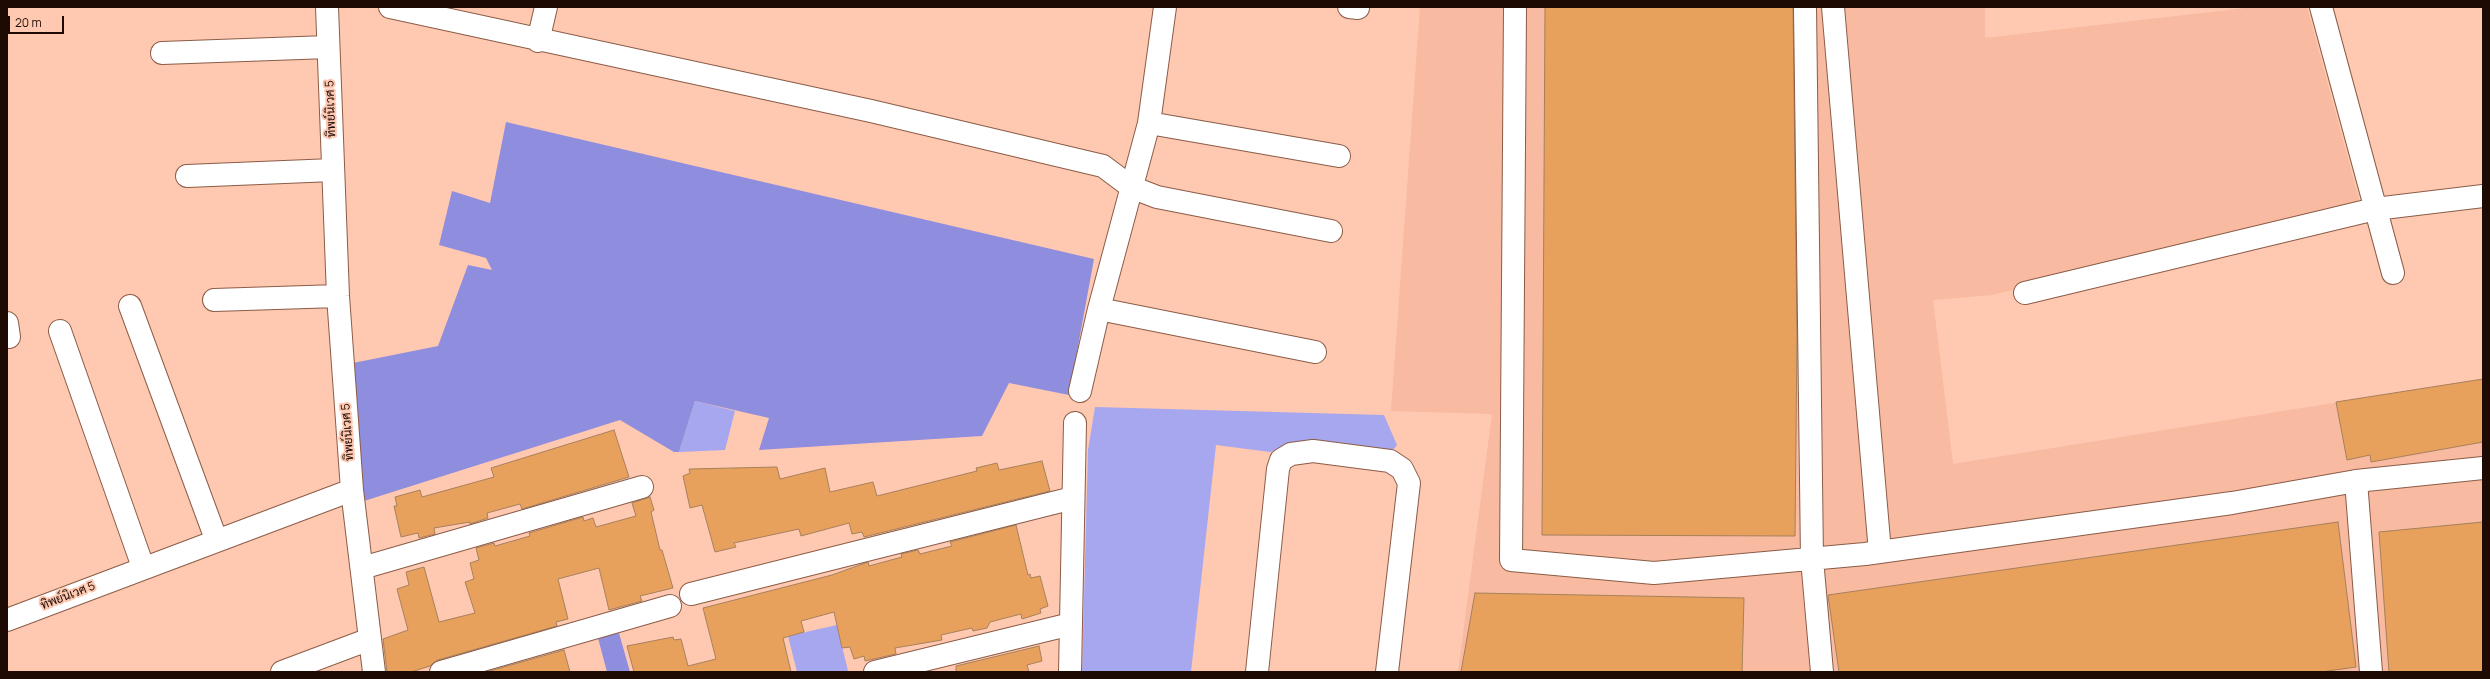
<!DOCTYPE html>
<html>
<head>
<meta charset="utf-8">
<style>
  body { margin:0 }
  #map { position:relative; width:2490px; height:679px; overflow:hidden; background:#ffc8b1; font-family:Manrope,sans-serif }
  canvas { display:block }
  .frame { position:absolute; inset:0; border:8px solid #1c0a03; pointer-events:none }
  .scale { position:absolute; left:8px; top:16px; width:56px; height:18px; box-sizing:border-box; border:2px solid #1c0a03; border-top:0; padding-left:5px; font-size:12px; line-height:14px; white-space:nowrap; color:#1c0a03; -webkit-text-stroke:3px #ffc8b1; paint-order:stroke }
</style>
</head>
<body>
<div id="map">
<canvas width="2490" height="679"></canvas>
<div class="frame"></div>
<div class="scale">20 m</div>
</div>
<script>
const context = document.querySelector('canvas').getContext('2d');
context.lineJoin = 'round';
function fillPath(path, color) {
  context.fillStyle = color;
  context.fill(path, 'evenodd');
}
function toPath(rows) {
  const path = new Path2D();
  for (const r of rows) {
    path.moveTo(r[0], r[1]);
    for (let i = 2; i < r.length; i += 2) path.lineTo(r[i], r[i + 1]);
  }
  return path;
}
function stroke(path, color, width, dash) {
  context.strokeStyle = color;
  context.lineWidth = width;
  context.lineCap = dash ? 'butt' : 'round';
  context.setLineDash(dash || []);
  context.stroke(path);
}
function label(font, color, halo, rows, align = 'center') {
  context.font = font + ' Manrope,Sarabun,sans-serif';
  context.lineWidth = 4;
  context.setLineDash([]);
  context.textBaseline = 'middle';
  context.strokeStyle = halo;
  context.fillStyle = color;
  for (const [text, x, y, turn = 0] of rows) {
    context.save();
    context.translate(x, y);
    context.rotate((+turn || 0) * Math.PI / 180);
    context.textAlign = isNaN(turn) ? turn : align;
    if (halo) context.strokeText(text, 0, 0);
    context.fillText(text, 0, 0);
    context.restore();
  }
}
const built = toPath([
  [1420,7,1985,7,1985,38,2254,7,2307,7,2361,207,1992,295,1933,300,1953,464,2483,379,2483,672,1458,672,1492,414,1391,411]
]);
const green = toPath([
  [695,401,735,411,725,450,679,452],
  [1095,407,1384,415,1397,445,1389,455,1285,447,1270,452,1216,445,1191,672,1082,672,1088,450],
  [837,625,848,671,797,672,788,636]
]);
const forest = toPath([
  [506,122,1094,259,1069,395,1009,383,982,436,759,450,769,418,695,401,679,452,674,452,620,420,364,501,353,363,438,346,468,265,492,270,486,258,439,245,452,191,490,203],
  [619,633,630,672,607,672,598,638]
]);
const building = toPath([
  [1545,7,1793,7,1797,337,1795,536,1542,535,1545,7],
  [2483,379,2483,442,2371,462,2370,455,2347,460,2336,402,2483,379],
  [614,430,629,477,522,509,520,504,487,513,488,518,470,524,470,522,434,528,435,534,419,538,418,533,401,537,394,506,397,506,395,497,420,490,422,497,494,477,491,468,614,430],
  [1042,461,1050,491,864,537,862,532,852,534,849,523,801,536,799,529,734,543,736,547,715,552,702,505,690,508,683,476,690,473,689,469,777,467,780,479,825,468,830,492,873,482,877,496,977,471,976,468,997,463,999,470,1042,461],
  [650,497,654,510,651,512,660,550,662,550,673,588,640,596,642,601,609,610,599,568,558,579,568,619,556,622,557,626,438,660,430,666,411,672,387,672,383,639,408,630,397,589,409,585,406,572,424,567,439,622,475,613,465,582,474,579,470,563,479,560,476,548,494,543,495,546,530,536,529,533,583,517,584,521,593,518,596,527,636,516,632,503,650,497],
  [2338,522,2356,667,2321,672,1839,672,1828,595,2338,522],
  [2483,522,2483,672,2389,672,2379,532,2483,522],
  [1016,525,1028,575,1030,574,1031,578,1040,576,1048,606,1040,609,1041,613,1022,619,1021,614,990,622,987,628,973,631,972,628,941,635,942,640,895,648,896,654,865,661,864,656,854,659,850,647,842,648,834,612,801,621,804,632,783,638,791,672,634,672,627,646,673,637,674,640,681,639,688,666,716,659,703,608,832,575,868,562,869,566,902,557,901,554,918,550,920,554,952,546,950,542,1016,525],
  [1475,593,1744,598,1742,672,1461,672,1475,593],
  [1039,646,1042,661,1027,665,1029,672,956,672,956,666,1039,646],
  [564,650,570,672,486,672,564,650]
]);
const minor = toPath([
  [390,7,871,111,1103,166,1131,187,1157,197,1331,231],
  [1349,7,1358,8],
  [1515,7,1511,560,1654,573,1865,554,2232,503,2356,481,2483,468],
  [1805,7,1812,559,1822,672],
  [1833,7,1880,552],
  [2321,7,2393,273],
  [538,41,546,7],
  [162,53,328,47],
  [1149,123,1339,156],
  [187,176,333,170],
  [2025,293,2375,209,2483,196],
  [214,300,338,296],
  [130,306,216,539],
  [1099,309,1315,352],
  [7,323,9,337],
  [60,331,143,567],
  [1080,391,1099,309,1149,123,1165,7],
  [2356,481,2371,672],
  [352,490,374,672],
  [362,568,642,487],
  [691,594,1073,498],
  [7,620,352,490,338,296,327,7],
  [282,672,370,639],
  [441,672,670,606],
  [875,672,1071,624],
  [1070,672,1075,423],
  [1257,672,1278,469,1281,460,1291,454,1313,451,1390,461,1402,469,1409,483,1387,672]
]);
const streetNames = [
  ["ทิพย์นิเวศ 5",331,109,-92],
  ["ทิพย์นิเวศ 5",348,432,-94],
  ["ทิพย์นิเวศ 5",68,596,-21]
];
fillPath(built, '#f8baa1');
fillPath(green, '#a7a7ef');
fillPath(forest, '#8f8dde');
fillPath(building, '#e7a15d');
stroke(building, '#a7805c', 1);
stroke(minor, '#8b5c47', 24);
stroke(minor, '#fff', 22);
label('12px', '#1c0a03', '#ffc8b1', streetNames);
</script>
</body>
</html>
